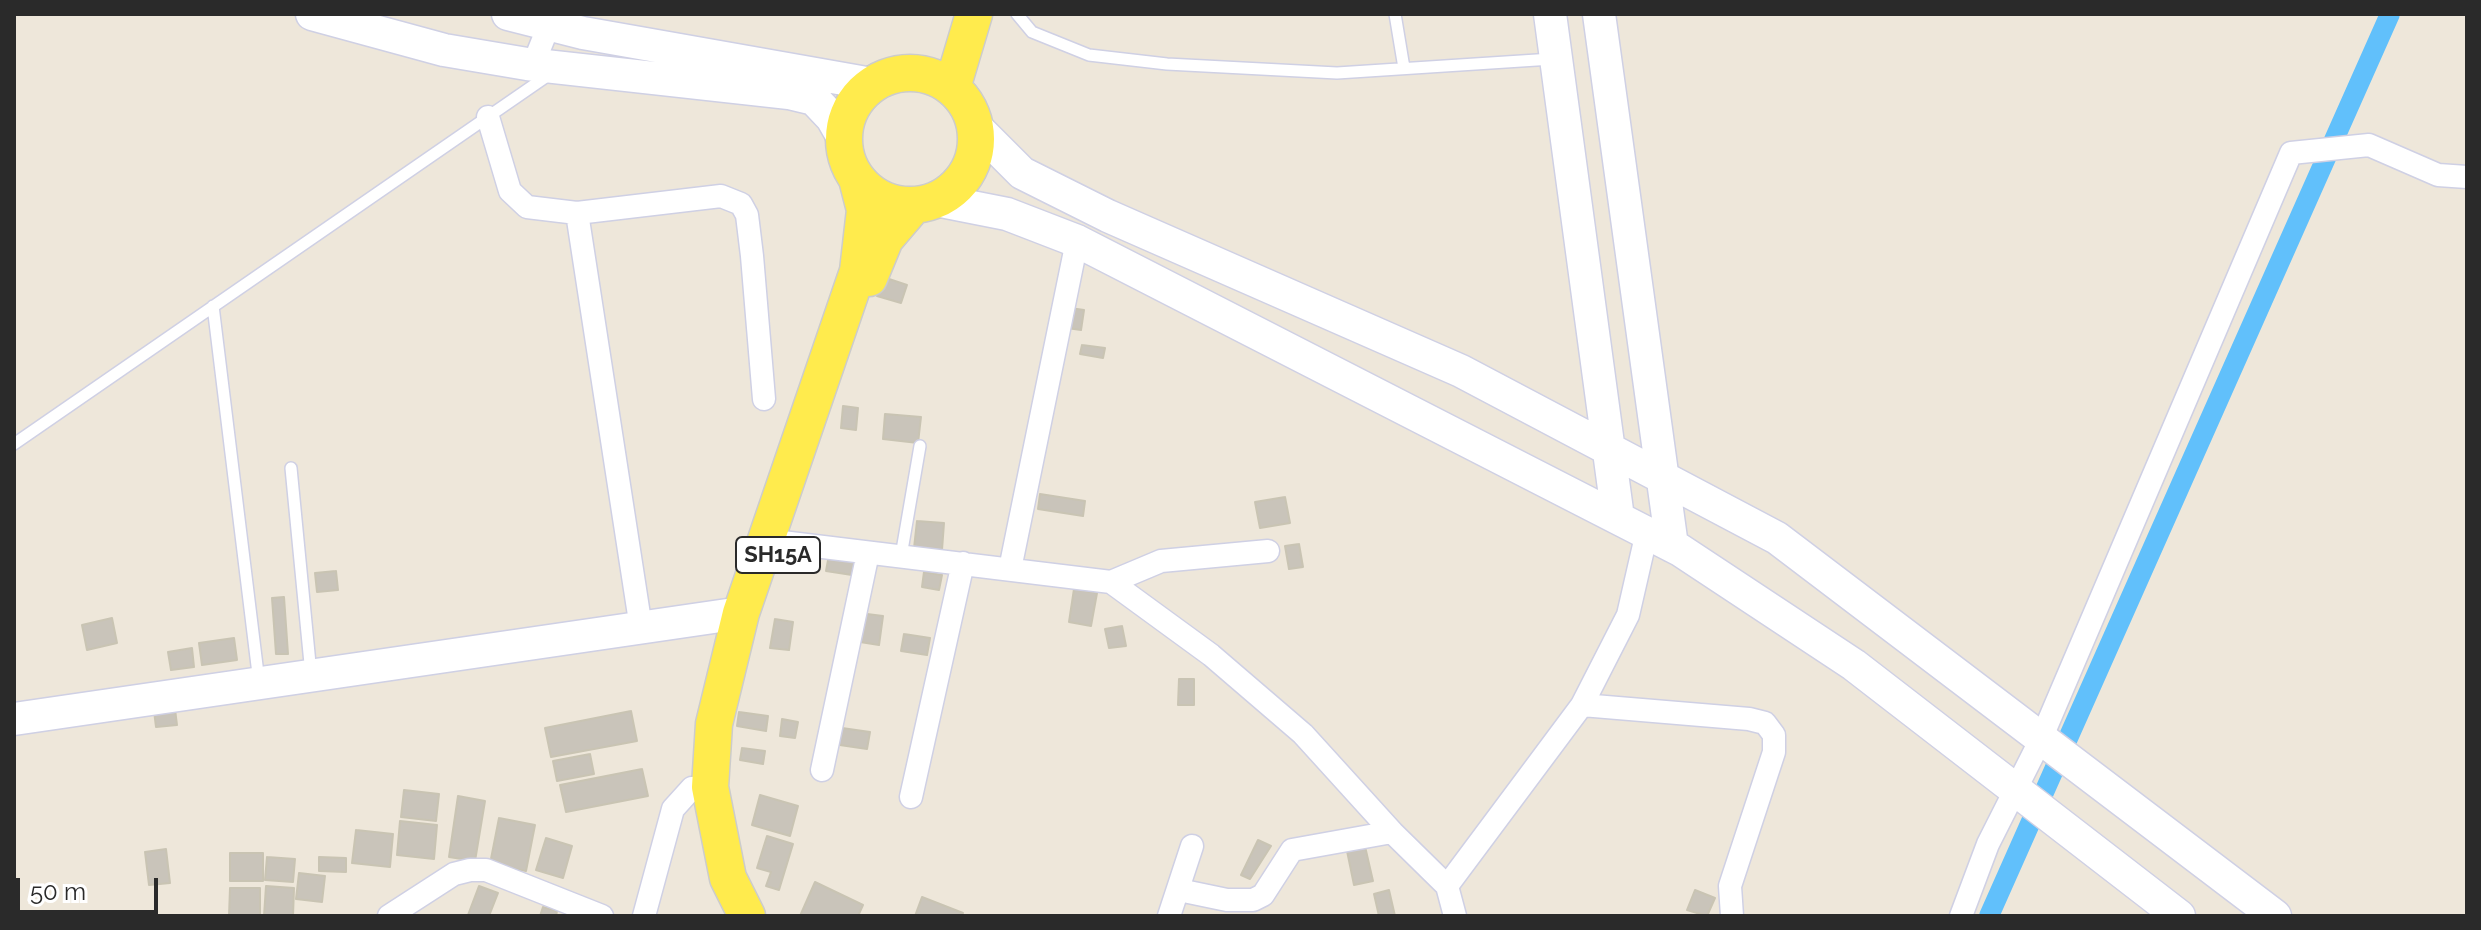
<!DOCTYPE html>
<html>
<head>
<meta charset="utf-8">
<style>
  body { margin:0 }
  #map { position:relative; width:2481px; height:930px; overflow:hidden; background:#eee7da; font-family:Raleway,sans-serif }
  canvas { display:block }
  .frame { position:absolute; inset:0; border:16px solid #2a2a2a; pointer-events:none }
  .scale { position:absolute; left:16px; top:878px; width:142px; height:36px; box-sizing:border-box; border:4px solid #2a2a2a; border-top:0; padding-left:10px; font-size:24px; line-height:28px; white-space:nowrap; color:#2a2a2a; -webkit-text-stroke:6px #fff; paint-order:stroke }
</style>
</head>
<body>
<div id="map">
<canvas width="2481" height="930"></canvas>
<div class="frame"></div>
<div class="scale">50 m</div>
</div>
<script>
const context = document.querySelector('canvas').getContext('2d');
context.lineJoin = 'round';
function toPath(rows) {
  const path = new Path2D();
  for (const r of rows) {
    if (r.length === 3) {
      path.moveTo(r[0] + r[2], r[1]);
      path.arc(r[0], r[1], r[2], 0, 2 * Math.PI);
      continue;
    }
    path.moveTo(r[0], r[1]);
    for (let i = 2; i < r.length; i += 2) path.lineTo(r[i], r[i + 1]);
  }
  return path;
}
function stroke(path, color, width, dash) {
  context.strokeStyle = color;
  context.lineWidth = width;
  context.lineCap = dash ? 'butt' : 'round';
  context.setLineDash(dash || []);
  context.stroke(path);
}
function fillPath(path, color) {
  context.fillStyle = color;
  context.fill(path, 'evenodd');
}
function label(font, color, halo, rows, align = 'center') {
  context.font = font + ' Raleway,sans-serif';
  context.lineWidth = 6;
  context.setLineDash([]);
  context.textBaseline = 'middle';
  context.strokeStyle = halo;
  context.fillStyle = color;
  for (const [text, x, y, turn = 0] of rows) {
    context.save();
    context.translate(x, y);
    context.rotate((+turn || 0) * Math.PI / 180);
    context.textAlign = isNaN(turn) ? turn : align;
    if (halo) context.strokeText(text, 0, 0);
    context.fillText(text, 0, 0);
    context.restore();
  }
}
const canal = toPath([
  [1989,916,2390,14]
]);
const building = toPath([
  [883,277,907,285,901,303,877,296,883,277],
  [1070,308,1084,310,1081,330,1067,328,1070,308],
  [1082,345,1105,348,1103,358,1080,354,1082,345],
  [843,406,858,408,856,430,841,428,843,406],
  [885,414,921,417,918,443,883,439,885,414],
  [1040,494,1085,501,1083,516,1038,509,1040,494],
  [1285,497,1290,523,1260,528,1255,502,1285,497],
  [917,521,944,523,942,550,914,548,917,521],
  [1299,544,1303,567,1289,569,1285,546,1299,544],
  [829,555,855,559,852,575,826,571,829,555],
  [336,571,338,590,317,592,315,573,336,571],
  [924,572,942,575,939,590,922,587,924,572],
  [1074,589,1097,593,1091,626,1069,622,1074,589],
  [284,597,288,654,276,654,272,598,284,597],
  [859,613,883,616,879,645,854,641,859,613],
  [112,618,117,643,87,650,82,625,112,618],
  [775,619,793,622,789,650,770,648,775,619],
  [1122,626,1126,646,1109,648,1105,629,1122,626],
  [904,634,930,638,927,655,901,651,904,634],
  [234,638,237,660,202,665,199,643,234,638],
  [192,648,194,667,171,670,168,652,192,648],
  [1179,679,1194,679,1194,705,1178,705,1179,679],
  [175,709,177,725,156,727,154,711,175,709],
  [631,711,637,741,551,757,545,728,631,711],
  [739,712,768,716,766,731,737,726,739,712],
  [782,719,798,722,795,738,780,736,782,719],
  [835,727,870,732,867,749,833,744,835,727],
  [742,748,765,751,763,764,740,760,742,748],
  [590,754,594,774,557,781,553,761,590,754],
  [642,769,648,796,566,812,560,785,642,769],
  [404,790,439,794,436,821,401,817,404,790],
  [760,795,798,806,790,836,752,825,760,795],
  [458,796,485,801,475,861,449,857,458,796],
  [499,818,535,825,526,871,490,864,499,818],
  [400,821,437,825,434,859,397,855,400,821],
  [356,830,393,834,390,867,352,863,356,830],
  [767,836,793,844,779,890,766,886,771,872,757,868,767,836],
  [546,838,572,846,563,878,536,870,546,838],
  [1258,840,1271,846,1250,879,1241,875,1258,840],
  [1364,842,1373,881,1354,885,1346,846,1364,842],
  [166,849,170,883,149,885,145,852,166,849],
  [230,853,263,853,263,881,230,881,230,853],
  [267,857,295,859,293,882,265,880,267,857],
  [319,857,346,858,346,872,319,871,319,857],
  [299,873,325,876,322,902,296,899,299,873],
  [815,882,863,905,858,916,800,916,815,882],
  [266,886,294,888,293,916,264,916,266,886],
  [479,886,498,893,489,916,468,915,479,886],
  [230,888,260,888,260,916,229,916,230,888],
  [1389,890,1395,916,1379,916,1374,894,1389,890],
  [1695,890,1715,898,1707,916,1687,910,1695,890],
  [922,897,963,913,962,916,915,916,922,897],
  [543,907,557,911,556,916,540,916,543,907]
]);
const lane = toPath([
  [1017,14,1032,32,1089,55,1167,64,1337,73,1552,59],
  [1395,14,1404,68],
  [213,306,259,682],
  [14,444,550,74],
  [291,468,311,674],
  [901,556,920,446]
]);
const street = toPath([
  [533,65,549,25,548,14],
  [488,117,510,191,527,207,577,213,641,628],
  [577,213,721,196,741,204,747,215,752,256,764,399],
  [782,542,1111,582,1211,655,1303,734,1392,832],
  [1010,569,1077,241],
  [1111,582,1161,561,1268,551],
  [1582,705,1749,719,1765,723,1774,735,1774,752,1730,886,1732,916],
  [822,770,868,553],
  [911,797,963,563],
  [1447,886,1455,916],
  [1179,890,1227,900,1253,900,1263,895,1292,850,1392,832,1447,886,1582,705,1628,615,1647,532],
  [389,916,454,874,470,870,486,870,602,916],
  [644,916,673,809,692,788,710,787],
  [1169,916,1192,846],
  [1961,916,1988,844,2041,739,2291,153,2369,145,2438,175,2467,177]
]);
const secondary = toPath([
  [312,14,444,50,527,64,789,93,814,99,832,118,844,139],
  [508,14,583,33,872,84],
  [1550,14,1618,518],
  [1599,14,1672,546],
  [974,125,1022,173,1108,216,1461,371,1777,538,2275,916],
  [936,200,1007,214,1077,241,1680,550,1854,665,2179,916],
  [14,719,741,613]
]);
const primary = toPath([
  [910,139,66],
  [952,88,974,14],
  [869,278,885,239,914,205],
  [747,916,728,878,710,787,714,724,741,613,858,271,865,210,857,179]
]);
const shields = [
  [778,555,84]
];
const shieldNames = [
  ["SH15A",778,555]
];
stroke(canal, '#61c0fb', 20);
fillPath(building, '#c9c4ba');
stroke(building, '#c9c4b3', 2);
stroke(lane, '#cfd0e4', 14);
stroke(street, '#cfd0e4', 25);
stroke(secondary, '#cfd0e4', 35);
stroke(primary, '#ccc', 39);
stroke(lane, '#fff', 11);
stroke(street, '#fff', 22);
stroke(secondary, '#fff', 32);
stroke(primary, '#ffeb4d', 36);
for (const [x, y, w] of shields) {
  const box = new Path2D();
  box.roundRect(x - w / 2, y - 18, w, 36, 6);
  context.fillStyle = '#fff';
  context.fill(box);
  stroke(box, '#2a2a2a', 2);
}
label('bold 22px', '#2a2a2a', null, shieldNames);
</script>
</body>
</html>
